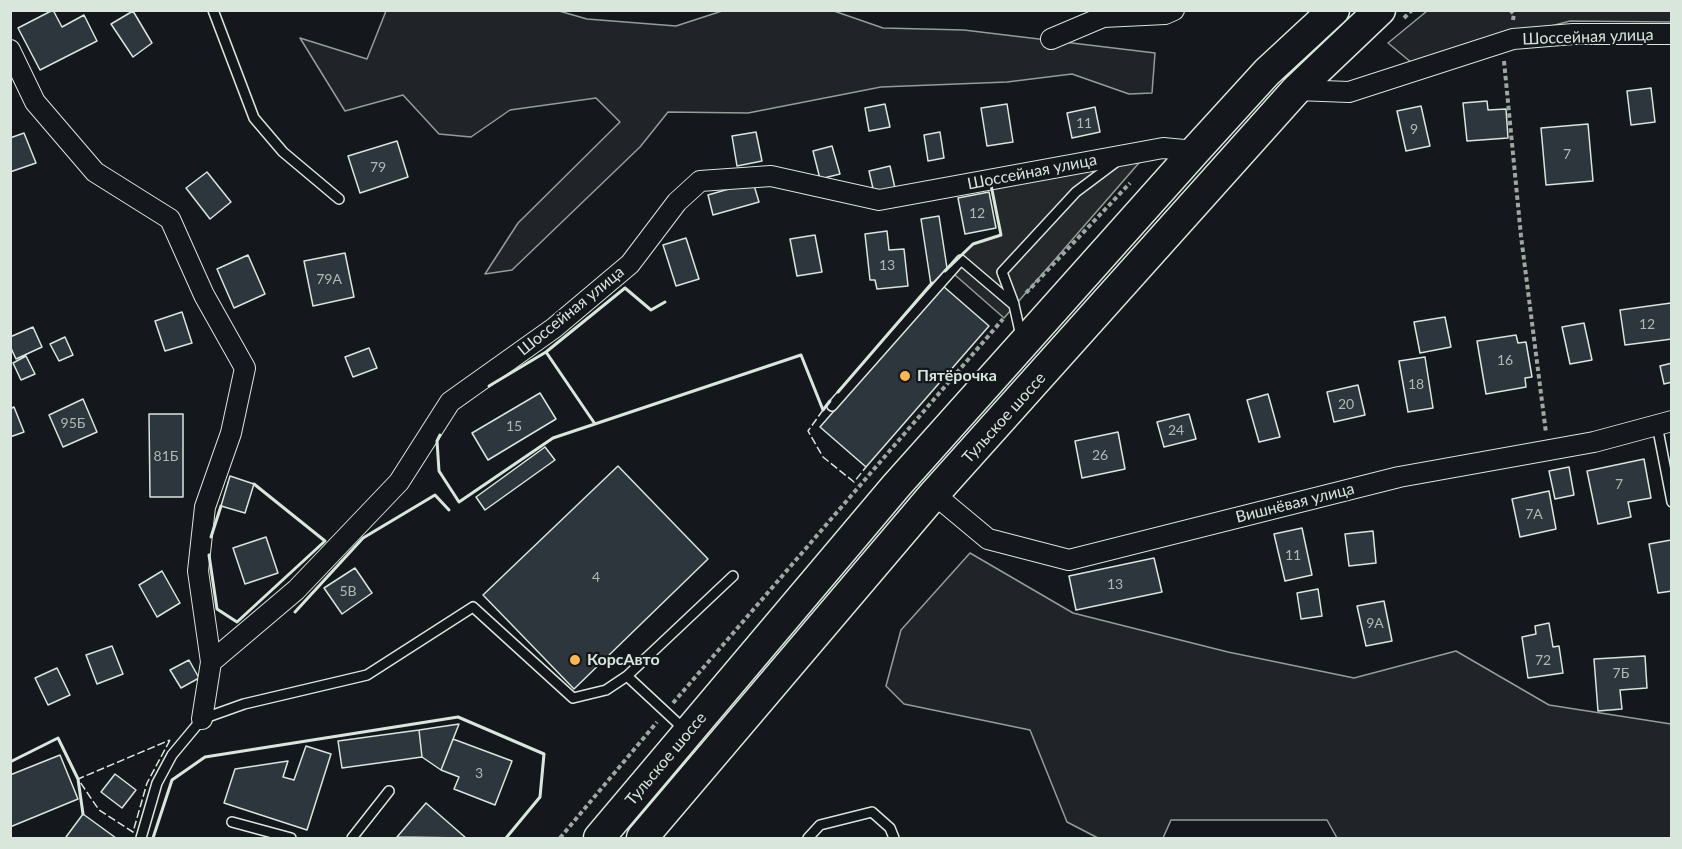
<!DOCTYPE html>
<html>
<head>
<meta charset="utf-8">
<style>
  body { margin:0 }
  #map { position:relative; width:1682px; height:849px; overflow:hidden; background:#14181c; font-family:Lato,sans-serif }
  canvas { display:block }
  .frame { position:absolute; inset:0; border:12px solid #d8e6dc; pointer-events:none }
</style>
</head>
<body>
<div id="map">
<canvas width="1682" height="849"></canvas>
<div class="frame"></div>
</div>
<script>
const context = document.querySelector('canvas').getContext('2d');
context.lineJoin = 'round';
function fillPath(path, color) {
  context.fillStyle = color;
  context.fill(path, 'evenodd');
}
function toPath(rows) {
  const path = new Path2D();
  for (const r of rows) {
    path.moveTo(r[0], r[1]);
    for (let i = 2; i < r.length; i += 2) path.lineTo(r[i], r[i + 1]);
  }
  return path;
}
function stroke(path, color, width, dash) {
  context.strokeStyle = color;
  context.lineWidth = width;
  context.lineCap = dash ? 'butt' : 'round';
  context.setLineDash(dash || []);
  context.stroke(path);
}
function label(font, color, halo, rows, align = 'center') {
  context.font = font + ' Lato,sans-serif';
  context.lineWidth = 4.5;
  context.setLineDash([]);
  context.textBaseline = 'middle';
  context.strokeStyle = halo;
  context.fillStyle = color;
  for (const [text, x, y, turn = 0] of rows) {
    context.save();
    context.translate(x, y);
    context.rotate((+turn || 0) * Math.PI / 180);
    context.textAlign = isNaN(turn) ? turn : align;
    if (halo) context.strokeText(text, 0, 0);
    context.fillText(text, 0, 0);
    context.restore();
  }
}
const green = toPath([
  [831,10,883,28,964,30,1155,53,1152,93,1129,94,1072,74,1007,82,881,87,748,113,668,112,640,147,512,270,485,274,518,223,620,122,596,98,510,110,471,137,439,134,403,95,345,111,300,38,367,59,386,11,559,11,587,19,676,26,722,11,831,10],
  [1427,11,1671,11,1671,22,1570,21,1412,63,1388,43,1427,11],
  [970,553,1073,613,1228,652,1354,678,1456,651,1549,705,1671,724,1671,838,1337,838,1327,820,1171,820,1163,838,1098,838,1067,822,1030,730,904,704,886,686,901,630,970,553]
]);
const parking = toPath([
  [1145,156,1004,318,947,268,973,244,1001,235,991,185,1145,156]
]);
const building = toPath([
  [53,10,62,27,84,15,97,41,40,70,18,28,53,10],
  [133,11,152,43,133,57,111,24,133,11],
  [1651,88,1655,122,1631,125,1627,91,1651,88],
  [1487,101,1488,110,1506,109,1508,138,1467,141,1463,103,1487,101],
  [885,104,890,127,869,131,865,108,885,104],
  [1007,104,1013,142,987,146,981,108,1007,104],
  [1421,106,1430,146,1406,151,1397,111,1421,106],
  [1095,107,1100,132,1072,138,1067,113,1095,107],
  [1588,124,1593,181,1546,185,1541,128,1588,124],
  [756,132,762,161,737,166,732,136,756,132],
  [940,132,944,158,928,161,924,135,940,132],
  [24,133,36,163,10,172,10,138,24,133],
  [397,141,408,177,360,193,348,156,397,141],
  [832,146,840,174,820,179,813,151,832,146],
  [890,166,895,188,874,193,869,171,890,166],
  [207,172,231,202,210,219,186,188,207,172],
  [753,182,759,202,713,215,708,195,753,182],
  [989,192,996,228,965,234,958,198,989,192],
  [939,216,947,268,931,285,921,219,939,216],
  [887,231,889,250,904,249,908,286,877,289,875,280,870,280,865,234,887,231],
  [815,235,822,272,797,276,790,239,815,235],
  [686,238,699,279,676,286,663,245,686,238],
  [345,253,354,297,313,306,304,261,345,253],
  [248,255,265,294,234,308,217,269,248,255],
  [943,286,989,326,866,467,820,427,943,286],
  [1671,303,1672,339,1625,345,1620,310,1671,303],
  [182,312,192,343,165,351,155,321,182,312],
  [1445,317,1451,347,1420,353,1414,322,1445,317],
  [1584,323,1592,360,1570,364,1562,327,1584,323],
  [33,327,42,347,16,359,10,346,10,337,33,327],
  [1516,335,1518,343,1526,342,1532,377,1525,378,1526,387,1486,394,1477,341,1516,335],
  [65,337,73,355,59,361,50,344,65,337],
  [369,348,377,368,353,377,345,357,369,348],
  [26,356,35,374,21,380,13,363,26,356],
  [1425,357,1433,408,1408,412,1399,361,1425,357],
  [1672,363,1672,382,1664,384,1660,366,1672,363],
  [1358,385,1365,415,1334,422,1327,392,1358,385],
  [540,393,556,419,488,460,472,433,540,393],
  [1268,394,1280,437,1259,442,1247,400,1268,394],
  [83,399,97,432,63,447,49,415,83,399],
  [14,407,24,432,10,437,10,409,14,407],
  [149,414,183,414,183,497,150,497,149,414],
  [1189,414,1196,439,1164,447,1157,422,1189,414],
  [1118,432,1125,469,1082,478,1075,441,1118,432],
  [545,447,555,460,485,510,476,497,545,447],
  [1644,459,1651,498,1628,502,1631,517,1598,524,1587,471,1644,459],
  [618,466,708,559,574,689,483,595,618,466],
  [1569,467,1574,495,1555,499,1549,471,1569,467],
  [230,476,254,484,245,513,221,506,230,476],
  [1549,491,1556,529,1520,537,1512,499,1549,491],
  [1302,528,1312,575,1285,581,1274,534,1302,528],
  [1373,531,1376,563,1349,566,1345,534,1373,531],
  [266,537,278,573,245,584,233,548,266,537],
  [1671,540,1672,591,1658,593,1649,544,1671,540],
  [1154,558,1162,592,1076,610,1069,576,1154,558],
  [355,568,372,593,342,614,324,588,355,568],
  [162,571,180,603,157,617,139,585,162,571],
  [1318,589,1322,616,1301,619,1297,593,1318,589],
  [1384,601,1392,641,1366,646,1357,606,1384,601],
  [1549,623,1553,647,1559,646,1563,673,1528,678,1522,637,1536,634,1535,626,1549,623],
  [112,646,123,674,97,684,86,655,112,646],
  [1645,656,1647,688,1620,690,1622,709,1598,711,1594,659,1645,656],
  [189,660,199,678,181,688,170,670,189,660],
  [57,668,70,695,48,705,35,678,57,668],
  [459,724,441,770,422,757,419,730,459,724],
  [419,730,422,757,342,768,338,741,419,730],
  [453,739,512,761,495,805,454,789,459,777,441,770,453,739],
  [306,746,331,754,307,830,224,803,235,769,288,761,283,777,294,780,306,746],
  [60,755,78,799,10,827,10,775,60,755],
  [115,774,136,790,122,808,101,792,115,774],
  [426,803,466,838,397,837,426,803],
  [83,814,116,838,68,838,66,837,83,814]
]);
const path = toPath([
  [1510,10,1514,14,1513,20],
  [1404,18,1412,10],
  [1504,61,1521,236,1546,433],
  [1026,293,1130,183],
  [673,703,1003,319],
  [560,838,657,722]
]);
const lane = toPath([
  [213,10,254,118,283,152,339,199],
  [1014,304,1002,272,1076,192,1116,162],
  [832,406,961,260,1014,305,1021,336],
  [1657,425,1672,502],
  [684,729,627,676,733,576],
  [232,822,291,838],
  [141,838,157,783,172,755,202,719,244,704,367,675,473,607,573,698,606,690,627,676],
  [352,838,389,791],
  [808,838,820,825,872,812,890,828,894,838]
]);
const street = toPath([
  [1051,39,1103,17,1165,14,1174,10],
  [10,50,35,102,95,172,170,219,204,295,245,368,231,433,205,507,198,571,211,662,202,719],
  [1296,90,1349,92,1513,39,1573,34,1672,34],
  [934,494,988,539,1069,560,1399,477,1594,442,1672,421],
  [211,662,296,590,399,482,450,402,554,328,630,264,677,202,700,181,771,176,879,200,1163,148,1195,151]
]);
const primary = toPath([
  [599,838,896,486,1195,151,1267,72,1334,10],
  [642,838,934,494,1296,90,1380,10]
]);
const fence = toPath([
  [823,410,808,431,823,457,854,482,866,467],
  [170,740,147,783,133,832,99,810,78,779,170,740]
]);
const wall = toPath([
  [945,271,973,244,1001,235,991,185],
  [546,352,595,424],
  [489,386,546,352,625,288,651,310,665,302],
  [838,392,932,283],
  [440,435,437,441,439,471,459,502,553,438,801,355,823,410,830,401],
  [211,537,221,506],
  [209,555,217,609,237,622,325,541,254,484],
  [295,612,363,538,435,495,449,510],
  [10,762,58,738,78,779,83,814],
  [153,838,172,780,205,757,458,717,544,754,540,797,506,838]
]);
const markers = [
  [905,376,6,"#ffb74d"],
  [575,660,6,"#ffb74d"]
];
const numberNames = [
  ["11",1084,123],
  ["9",1414,129],
  ["7",1567,154],
  ["79",378,167],
  ["12",977,213],
  ["13",887,265],
  ["79А",329,279],
  ["12",1647,324],
  ["16",1505,360],
  ["18",1416,384],
  ["20",1346,404],
  ["95Б",73,423],
  ["15",514,426],
  ["24",1176,430],
  ["26",1100,455],
  ["81Б",166,456],
  ["7",1619,484],
  ["7А",1534,514],
  ["11",1293,555],
  ["4",596,577],
  ["13",1115,584],
  ["5В",348,591],
  ["9А",1375,623],
  ["72",1543,660],
  ["7Б",1621,673],
  ["3",479,773]
];
const streetNames = [
  ["Шоссейная улица",1588,37,-2],
  ["Шоссейная улица",1032,172,-11],
  ["Шоссейная улица",571,311,-39],
  ["Тульское шоссе",1004,418,-48],
  ["Вишнёвая улица",1295,503,-14],
  ["Тульское шоссе",666,759,-50]
];
const poiNames = [
  ["Пятёрочка",917,376],
  ["КорсАвто",587,660]
];
fillPath(green, '#202428');
stroke(green, '#939e99', 1.5);
fillPath(parking, '#24282b');
stroke(parking, '#939e99', 1.5);
fillPath(building, '#2c363c');
stroke(building, '#d8e6dc', 1.5);
stroke(lane, '#d8e6dc', 12);
stroke(street, '#d8e6dc', 22);
stroke(primary, '#d8e6dc', 33);
stroke(path, '#9da8a2', 4, [4.5, 3]);
stroke(lane, '#14181c', 9);
stroke(street, '#14181c', 20);
stroke(primary, '#14181c', 30);
stroke(fence, '#d8e6dc', 1.5, [8, 3]);
stroke(wall, '#d8e6dc', 3);
for (const [x, y, r, color] of markers) {
  const dot = new Path2D();
  dot.arc(x, y, r, 0, 2 * Math.PI);
  context.fillStyle = color;
  context.fill(dot);
  stroke(dot, '#14181c', 2);
}
label('14px', '#adbab4', null, numberNames);
label('16px', '#d8e6dc', '#14181c', streetNames);
label('bold 16px', '#d8e6dc', '#14181c', poiNames, 'left');
</script>
</body>
</html>
